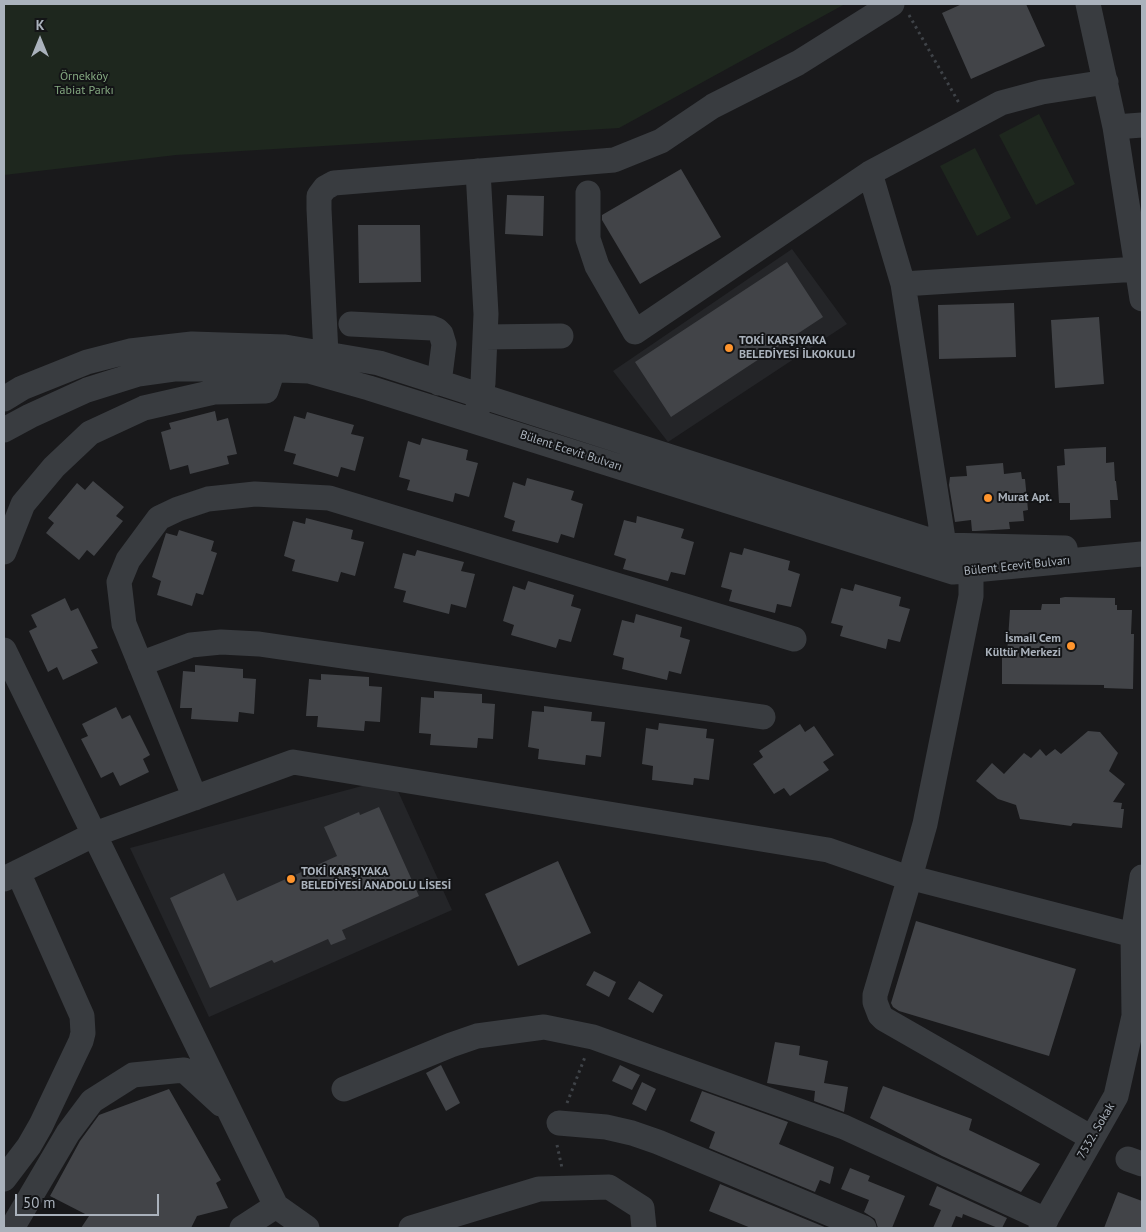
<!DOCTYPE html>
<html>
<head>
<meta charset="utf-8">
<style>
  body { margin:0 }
  #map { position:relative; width:1146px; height:1232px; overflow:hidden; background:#19191b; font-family:"PT Sans",sans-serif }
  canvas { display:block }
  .frame { position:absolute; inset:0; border:5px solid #aab2bc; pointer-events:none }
  .north { position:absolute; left:15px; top:15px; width:50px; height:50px; -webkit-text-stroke:4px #131416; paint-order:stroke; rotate:0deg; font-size:14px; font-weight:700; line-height:20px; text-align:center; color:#aab2bc }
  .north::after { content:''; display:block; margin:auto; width:18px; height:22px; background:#aab2bc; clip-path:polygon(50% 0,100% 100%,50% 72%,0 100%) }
  .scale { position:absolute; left:15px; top:1194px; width:144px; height:22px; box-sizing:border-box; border:2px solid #aab2bc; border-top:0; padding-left:6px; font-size:15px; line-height:18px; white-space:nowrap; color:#aab2bc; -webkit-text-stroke:4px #131416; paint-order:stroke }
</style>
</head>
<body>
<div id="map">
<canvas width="1146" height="1232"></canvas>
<div class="frame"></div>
<div class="north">K</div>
<div class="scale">50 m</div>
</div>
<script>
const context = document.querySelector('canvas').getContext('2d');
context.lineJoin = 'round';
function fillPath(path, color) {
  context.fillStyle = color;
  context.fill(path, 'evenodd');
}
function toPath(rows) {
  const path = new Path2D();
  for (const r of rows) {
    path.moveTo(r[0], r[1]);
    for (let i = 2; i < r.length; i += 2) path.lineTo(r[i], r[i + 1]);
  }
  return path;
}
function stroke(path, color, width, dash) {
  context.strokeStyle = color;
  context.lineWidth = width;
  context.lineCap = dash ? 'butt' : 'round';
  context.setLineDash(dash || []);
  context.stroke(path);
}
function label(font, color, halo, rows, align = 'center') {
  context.font = font + ' "PT Sans",sans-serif';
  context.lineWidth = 4;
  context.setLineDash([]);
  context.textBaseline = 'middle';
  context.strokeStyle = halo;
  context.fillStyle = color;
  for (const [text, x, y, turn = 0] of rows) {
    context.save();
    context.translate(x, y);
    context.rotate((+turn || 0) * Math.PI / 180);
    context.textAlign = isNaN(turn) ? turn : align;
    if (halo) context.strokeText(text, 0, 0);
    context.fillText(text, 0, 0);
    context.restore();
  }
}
const built = toPath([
  [792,249,847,324,668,442,613,371],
  [392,778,452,910,209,1017,130,848]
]);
const green = toPath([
  [4,4,845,4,619,128,176,155,4,175],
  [1039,114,1075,184,1036,205,999,135],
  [975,148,1011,218,977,236,940,166]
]);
const building = toPath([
  [962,4,1026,4,1045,46,971,79,942,13],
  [681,169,721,237,640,284,602,220,602,215],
  [507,195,544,196,543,236,505,234],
  [358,225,420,225,421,282,359,283],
  [787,262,823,317,671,417,635,362],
  [1014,303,1016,357,939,359,938,305],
  [1099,317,1104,384,1055,388,1051,320],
  [215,411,217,421,228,418,237,454,227,456,229,464,190,474,188,465,170,470,161,432,171,429,169,423],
  [307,412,354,425,351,434,364,437,355,471,341,467,338,477,293,464,296,454,284,451,294,416,305,419],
  [422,438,468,450,466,460,478,463,469,497,455,493,453,502,407,490,410,480,399,477,408,441,420,445],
  [1106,447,1106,463,1114,462,1115,481,1116,481,1118,500,1110,500,1111,518,1070,520,1070,503,1059,503,1057,466,1065,465,1064,449],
  [1003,463,1004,474,1021,472,1022,479,1025,479,1028,510,1023,511,1024,521,1009,522,1010,529,976,531,972,531,971,520,955,522,949,485,950,477,967,476,966,466],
  [527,478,574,491,571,500,583,504,574,538,561,534,558,543,512,531,515,521,504,517,513,482,525,486],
  [93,481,124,507,116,516,123,521,94,556,87,550,79,560,46,533,54,523,48,518,77,483,85,490],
  [637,516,684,529,681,538,694,542,685,575,671,572,668,581,623,569,626,559,614,555,624,520,636,523],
  [306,518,353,530,351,539,364,542,355,576,341,572,338,582,292,571,295,560,284,556,293,521,305,524],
  [179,530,214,541,211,551,217,553,203,595,196,593,192,606,157,595,161,581,152,577,166,533,177,536],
  [744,548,790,561,788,570,800,574,791,607,777,604,775,613,729,601,732,590,721,587,730,552,742,555],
  [417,550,464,562,461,571,475,574,466,608,451,604,449,614,403,602,406,591,394,588,403,553,415,556],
  [528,581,574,595,571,606,581,609,571,642,559,639,556,648,511,635,514,625,503,621,513,586,525,590],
  [855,584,901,597,899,606,910,609,900,642,888,639,886,649,840,636,843,626,831,623,841,588,853,591],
  [1065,597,1115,598,1115,605,1117,605,1117,610,1132,610,1131,634,1134,634,1133,689,1104,688,1104,685,1002,684,1002,654,1007,654,1010,610,1041,610,1042,604,1060,604,1060,598],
  [65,598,71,611,78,608,98,648,91,650,98,663,63,680,57,667,48,672,29,631,37,627,31,615],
  [636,614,682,627,680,637,690,640,681,674,669,671,667,680,622,669,624,658,613,655,622,620,634,623],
  [195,665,243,669,243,678,256,679,254,714,239,712,238,722,191,719,192,708,180,708,183,671,195,672],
  [321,674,369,677,369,686,382,687,380,722,365,721,364,731,317,727,318,716,306,716,309,679,321,680],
  [434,691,482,694,482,703,495,704,493,739,478,738,477,748,430,745,431,734,419,733,421,697,434,698],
  [544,706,592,712,591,721,605,722,601,757,586,755,585,765,538,759,539,749,528,747,532,711,544,712],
  [116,707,122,719,130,715,150,755,143,759,149,772,120,786,113,772,101,778,81,739,88,736,82,724],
  [659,723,707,729,706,738,714,739,709,780,694,778,693,785,652,780,653,766,642,764,646,728,658,730],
  [800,724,805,732,814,726,834,755,823,762,829,770,790,796,784,788,774,794,753,764,763,757,759,751],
  [1088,731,1100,732,1118,753,1109,771,1125,784,1113,802,1122,803,1121,809,1124,809,1122,828,1073,823,1071,826,1020,819,1016,805,998,799,976,781,992,763,1004,774,1024,753,1031,758,1040,749,1046,756,1055,749,1061,754],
  [379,807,419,896,342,930,346,939,331,945,328,939,274,963,272,960,210,988,170,898,224,873,237,901,337,856,324,827,359,812,360,815],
  [558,861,591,933,518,966,485,894],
  [916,921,1076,969,1049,1056,899,1011,893,1007,891,1003],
  [594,971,616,982,609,997,586,985],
  [639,981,663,995,653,1013,628,999],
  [775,1042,800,1046,799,1055,828,1061,824,1083,848,1087,844,1112,814,1101,815,1091,767,1083],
  [441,1065,460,1103,446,1111,426,1073],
  [620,1065,640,1075,632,1090,612,1081],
  [642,1082,656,1089,646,1111,632,1104],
  [883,1086,972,1119,969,1130,1040,1164,1021,1192,942,1156,870,1118],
  [169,1089,221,1180,216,1183,228,1208,197,1216,191,1228,81,1228,89,1216,50,1196,80,1141,99,1115],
  [702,1091,788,1122,779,1144,834,1167,830,1184,820,1180,815,1192,709,1148,715,1132,690,1121],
  [850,1168,870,1176,868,1181,905,1196,892,1228,878,1228,875,1219,864,1212,869,1200,841,1189],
  [720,1184,827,1228,751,1228,709,1211],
  [937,1186,1007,1218,1002,1228,998,1228,963,1214,962,1218,956,1216,951,1228,933,1228,941,1210,929,1205],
  [1118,1192,1142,1201,1142,1228,1104,1228]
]);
const path = toPath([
  [909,15,959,103],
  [567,1103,585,1057],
  [557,1145,562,1168]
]);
const minor = toPath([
  [1088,4,1115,127,1142,299],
  [1115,127,1142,125],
  [870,173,903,284,944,545,971,571,971,596,925,824,910,877,875,995,875,1002,880,1015,884,1019,1092,1138],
  [588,193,588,239,597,266,635,332,870,173,1001,103,1042,92,1106,82],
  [903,284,1138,269],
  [351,324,432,328,437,330,441,334,444,344,439,383],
  [485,337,561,336],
  [326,354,319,209,319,196,325,188,334,183,614,160,661,141,713,106,798,63,892,4],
  [4,399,22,388,87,362,130,351,192,344,285,347,379,363,944,545,1065,548],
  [477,412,483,383,486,314,478,171],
  [4,430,30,416,87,390,138,374,174,369,250,369,309,371,369,388,953,572,1142,554],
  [4,552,23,504,54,467,90,433,144,408,214,392,266,391,273,370],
  [4,650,276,1206,307,1228],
  [140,664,191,645,221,642,259,644,763,717],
  [195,798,124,624,119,582,128,560,159,518,178,509,208,499,255,494,329,498,794,639],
  [4,879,95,834,293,762,828,850,897,874,1133,935,1142,936],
  [344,1089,451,1045,477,1036,544,1027,593,1037,844,1127,1046,1220],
  [559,1123,606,1127,632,1133,658,1142,864,1228],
  [1128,1159,1142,1164],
  [4,1179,29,1146,41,1125,81,1041,83,1033,82,1016,18,872],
  [12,1228,68,1133,92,1101,133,1075,184,1070,221,1104],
  [242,1228,276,1206],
  [411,1228,539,1189,609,1187,642,1208,644,1228],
  [1041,1228,1116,1096,1134,1016,1133,935,1142,877]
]);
const markers = [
  [729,348,5,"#ff952d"],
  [988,498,5,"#ff952d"],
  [1071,646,5,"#ff952d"],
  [291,879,5,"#ff952d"]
];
const parkNames = [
  ["Örnekköy",84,77],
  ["Tabiat Parkı",84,91]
];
const poiNames = [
  ["TOKİ KARŞIYAKA",739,341],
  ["BELEDİYESİ İLKOKULU",739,355],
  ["Murat Apt.",998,498],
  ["İsmail Cem",1061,639,"right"],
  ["Kültür Merkezi",1061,653,"right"],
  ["TOKİ KARŞIYAKA",301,872],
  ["BELEDİYESİ ANADOLU LİSESİ",301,886]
];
const streetNames = [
  ["Bülent Ecevit Bulvarı",571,451,18],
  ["Bülent Ecevit Bulvarı",1017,566,-6],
  ["7532. Sokak",1096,1131,-60]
];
fillPath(built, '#242528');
fillPath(green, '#1e271e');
fillPath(building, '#424448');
stroke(path, '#3f4348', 3, [2.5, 4]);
stroke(minor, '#393c40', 25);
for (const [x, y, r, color] of markers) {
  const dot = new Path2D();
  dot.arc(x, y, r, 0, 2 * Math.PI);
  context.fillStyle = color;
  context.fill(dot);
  stroke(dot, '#131416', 2);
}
label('12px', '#84a880', '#131416', parkNames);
label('bold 12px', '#aab2bc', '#131416', poiNames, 'left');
label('12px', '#aab2bc', '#131416', streetNames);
</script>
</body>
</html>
